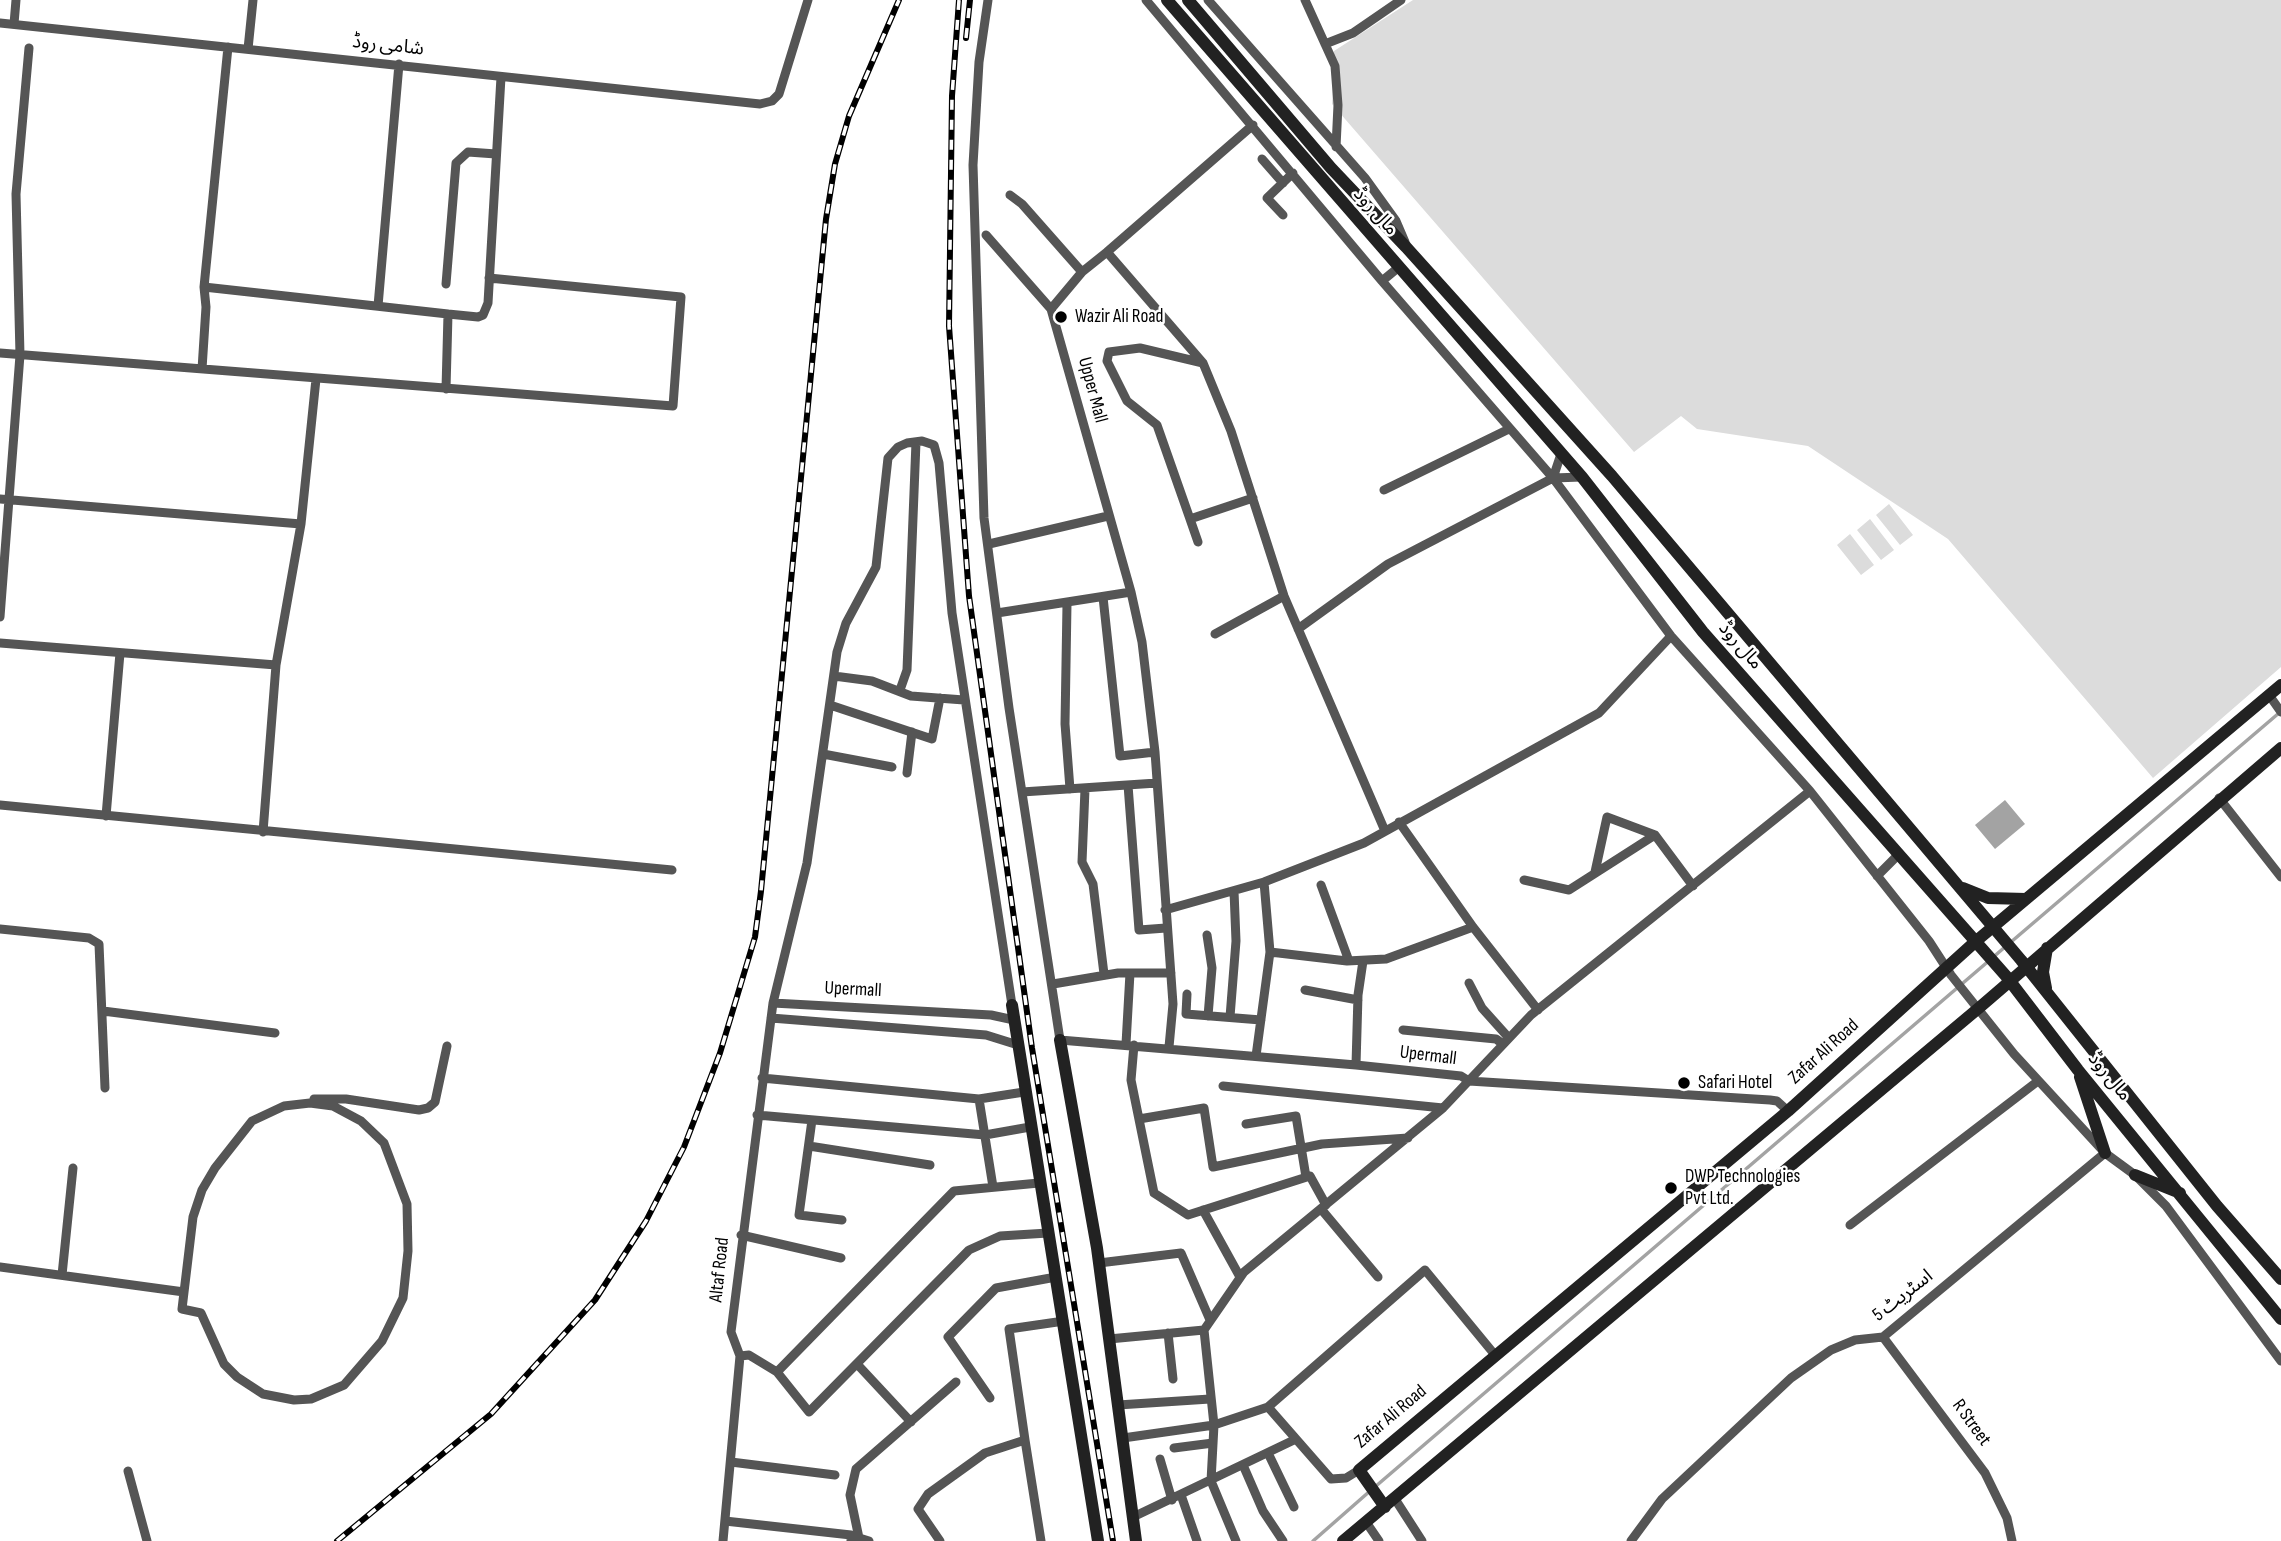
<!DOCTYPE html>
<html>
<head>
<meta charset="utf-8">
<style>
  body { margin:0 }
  canvas { display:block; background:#fff }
</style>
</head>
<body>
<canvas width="2281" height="1541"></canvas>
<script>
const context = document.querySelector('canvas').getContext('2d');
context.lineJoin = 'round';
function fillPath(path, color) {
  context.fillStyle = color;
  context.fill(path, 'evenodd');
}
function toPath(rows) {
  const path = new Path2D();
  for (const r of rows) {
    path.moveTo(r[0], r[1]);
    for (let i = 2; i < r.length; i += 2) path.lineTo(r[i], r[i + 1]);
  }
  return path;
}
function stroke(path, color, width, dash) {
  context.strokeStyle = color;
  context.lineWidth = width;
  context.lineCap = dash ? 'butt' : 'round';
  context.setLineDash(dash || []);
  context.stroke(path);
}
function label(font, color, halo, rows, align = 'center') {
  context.font = font + ' "Sofia Sans Condensed","Noto Sans Arabic",sans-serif';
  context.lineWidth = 5;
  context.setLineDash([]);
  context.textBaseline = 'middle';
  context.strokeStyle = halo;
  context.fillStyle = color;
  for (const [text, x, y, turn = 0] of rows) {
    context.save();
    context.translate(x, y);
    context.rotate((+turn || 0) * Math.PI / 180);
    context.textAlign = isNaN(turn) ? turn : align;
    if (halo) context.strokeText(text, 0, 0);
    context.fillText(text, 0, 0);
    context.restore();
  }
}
const green = toPath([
  [1413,0,2281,0,2281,667,2153,778,1948,539,1808,446,1697,429,1681,416,1634,452,1332,104,1334,51],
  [1889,504,1913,535,1900,545,1876,515],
  [1870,519,1894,550,1881,560,1857,530],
  [1850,534,1874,565,1861,575,1837,545]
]);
const water = toPath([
  [2005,800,2025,824,1995,849,1975,825]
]);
const stream = toPath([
  [2011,942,2279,713],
  [1376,1486,2005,947],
  [1313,1541,1370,1491]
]);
const street = toPath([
  [988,0,979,62,973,165,984,518,1009,708,1060,1040,1356,1065,1461,1076,1469,1081,1770,1100,1777,1101,1788,1111],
  [1146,0,1382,281,1399,267],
  [1208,0,1365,178,1396,221,1405,242],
  [1305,0,1335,66,1338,105,1336,147],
  [0,23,760,104,772,101,779,94,808,0],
  [14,24,16,0],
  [1325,44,1353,33,1401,0],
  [228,47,204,287,448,314],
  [248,49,253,0],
  [1262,159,1283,183],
  [1010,195,1022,204,1082,272],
  [1283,215,1267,198,1293,173],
  [986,235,1051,309],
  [1107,252,1253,125],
  [1382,281,1553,478,1671,636,1810,791,1929,941,1951,975,2014,1054,2105,1153,2135,1175,2166,1206,2281,1361],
  [446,284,456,163,468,152,496,154],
  [378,306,399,64],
  [0,353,673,406,681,297,489,278],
  [1203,363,1140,348,1109,352,1107,361,1127,401,1157,425,1190,519,1253,498],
  [202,369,206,307,204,287],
  [446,389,448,314,478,317,483,315,488,303,501,77],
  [1553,478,1561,454],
  [1384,490,1509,429],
  [0,499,301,524],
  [1190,519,1198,542],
  [989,544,1108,516],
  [1103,597,1120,756,1155,752],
  [1067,604,1065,724,1070,789],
  [997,613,1131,592],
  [0,617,20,355,16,194,29,48],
  [1298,629,1388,564,1553,478,1582,477],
  [1215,634,1284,596],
  [0,643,276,665],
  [834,676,872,681,911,696,964,700],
  [900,690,907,670,916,442],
  [2269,695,2281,712],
  [830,705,932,739,940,698],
  [823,754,892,767],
  [907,773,912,732],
  [1128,785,1139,930,1166,928],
  [1085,789,1082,862,1093,884,1104,974],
  [1022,792,1157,783],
  [2219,798,2281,877],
  [0,805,672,870],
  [106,816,120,653],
  [1399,822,1473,927,1538,1010],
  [263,832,276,665,301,524,316,379],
  [1595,872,1607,817,1655,835,1693,886],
  [1877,876,1897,856],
  [1524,880,1569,890,1655,835],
  [1321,885,1349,961],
  [1165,910,1264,882,1364,843,1599,713,1671,636],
  [0,929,89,938,99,944,105,1088],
  [1207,935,1212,968,1208,1016],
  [1270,952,1347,961,1386,959,1473,927],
  [1469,983,1482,1008,1508,1037],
  [1053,984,1118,973,1171,973],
  [1305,990,1358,1000],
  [1187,994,1186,1014,1261,1020],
  [773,1003,991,1015,1014,1020],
  [103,1011,275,1033],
  [1230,1017,1236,941,1234,891],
  [771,1018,986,1035,1018,1045],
  [1403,1030,1496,1039,1503,1044],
  [1126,1044,1130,973],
  [1134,1045,1131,1080,1154,1193,1188,1215,1310,1176,1326,1205],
  [1169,1047,1173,1004,1155,752,1142,642,1131,592,1051,309,1082,272,1107,252,1203,363,1231,431,1284,596,1385,831],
  [1256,1056,1270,952,1264,882],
  [1356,1065,1358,995,1363,961],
  [762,1078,979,1099,1024,1092],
  [1223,1086,1443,1108],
  [314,1099,346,1099,419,1110,428,1108,435,1102,447,1046],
  [979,1099,993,1187],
  [310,1103,333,1106,361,1121,384,1143,407,1204,408,1251,403,1298,382,1341,344,1385,311,1399,294,1400,263,1394,237,1377,224,1364,201,1313,182,1309,193,1217,202,1190,215,1168,252,1121,284,1106,310,1103],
  [757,1115,985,1135,1030,1127],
  [1139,1119,1204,1108,1213,1167,1322,1144,1408,1138],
  [812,1120,799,1215,842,1220],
  [1246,1124,1296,1116,1306,1177],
  [809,1146,930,1165],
  [1321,1209,1378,1277],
  [1203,1210,1240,1277],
  [1850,1225,2038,1081],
  [741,1235,841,1258],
  [1099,1263,1181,1253,1210,1320],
  [0,1267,184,1292],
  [62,1275,73,1168],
  [1168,1333,1173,1379],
  [1883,1337,1985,1473,2007,1518,2012,1541],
  [1109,1339,1204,1330],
  [740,1356,749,1355,777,1372,954,1191,1039,1183],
  [857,1364,911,1422],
  [777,1372,809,1412,969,1250,1000,1236,1048,1233],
  [990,1398,948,1337,996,1288,1056,1277],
  [1118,1405,1210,1399],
  [1268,1407,1425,1270,1495,1355],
  [1123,1438,1214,1425,1268,1407,1331,1479,1346,1478,1359,1470],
  [1025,1440,1009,1329,1064,1321],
  [1174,1448,1213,1443],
  [1268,1453,1294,1507],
  [1160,1459,1172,1500],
  [731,1462,835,1475],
  [1243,1465,1263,1511,1283,1541],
  [128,1471,147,1541],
  [1181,1495,1197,1541],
  [1395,1499,1422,1541],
  [1133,1517,1296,1439],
  [725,1521,851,1535,851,1541],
  [1366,1522,1379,1541],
  [853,1536,869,1541],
  [859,1538,850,1495,856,1469,956,1382],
  [723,1541,740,1356,731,1332,773,1003,807,863,837,652,846,623,876,567,888,458,898,447,907,443,922,441,934,445,939,463,952,613,1012,1005],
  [940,1541,918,1509,928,1494,985,1453,1025,1440,1041,1541],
  [1236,1541,1211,1481,1214,1425,1204,1330,1244,1272,1443,1108,1531,1015,1810,791],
  [1631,1541,1662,1499,1791,1378,1831,1350,1855,1340,1883,1337,2105,1153]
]);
const secondary = toPath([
  [1167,0,1582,477,1703,632,2006,976,2078,1070,2281,1319],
  [1188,0,1331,168,1406,247,1612,476,2021,960,2217,1206,2281,1279],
  [1963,888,1988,898,2026,899],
  [2046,988,2043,972,2047,948],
  [1012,1005,1098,1541],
  [1060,1040,1097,1248,1136,1541],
  [2080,1077,2105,1153],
  [2135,1175,2180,1193],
  [1385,1507,1359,1470,1788,1111,1975,942,2281,685],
  [1343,1541,1980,1007,2281,748]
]);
const rail = toPath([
  [959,0,952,96,949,326,969,596,1032,1048,1113,1541],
  [966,38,970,0],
  [337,1541,491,1414,595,1300,646,1221,684,1147,720,1053,755,937,761,891,826,219,835,164,849,116,899,0]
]);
const markers = [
  [1061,317,7,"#000"],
  [1684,1083,7,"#000"],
  [1671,1188,7,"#000"]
];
const streetNames = [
  ["شامی روڈ",388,46,6],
  ["مال روڈ",1375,212,48],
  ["Upper Mall",1092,390,75],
  ["مال روڈ",1740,646,49],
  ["Upermall",853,990,3],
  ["Zafar Ali Road",1824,1052,-42],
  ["Upermall",1428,1056,7],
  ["مال روڈ",2109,1077,51],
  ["Altaf Road",720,1270,-84],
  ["اسٹریٹ 5",1903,1296,-38],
  ["Zafar Ali Road",1391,1417,-40],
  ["R Street",1971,1423,54]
];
const poiNames = [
  ["Wazir Ali Road",1075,317],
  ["Safari Hotel",1698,1083],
  ["DWP Technologies",1685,1177],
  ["Pvt Ltd.",1685,1199]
];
fillPath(green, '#dcdcdc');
fillPath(water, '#a3a3a3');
stroke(stream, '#a3a3a3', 3.5);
stroke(street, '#555', 9);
stroke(secondary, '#222', 12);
stroke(rail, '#000', 6);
stroke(rail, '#fff', 3.5, [10]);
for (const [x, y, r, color] of markers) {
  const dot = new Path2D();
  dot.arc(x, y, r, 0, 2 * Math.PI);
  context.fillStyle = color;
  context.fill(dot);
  stroke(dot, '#fff', 2.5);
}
label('19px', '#000', '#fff', streetNames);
label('19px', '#000', '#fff', poiNames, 'left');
</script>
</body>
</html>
